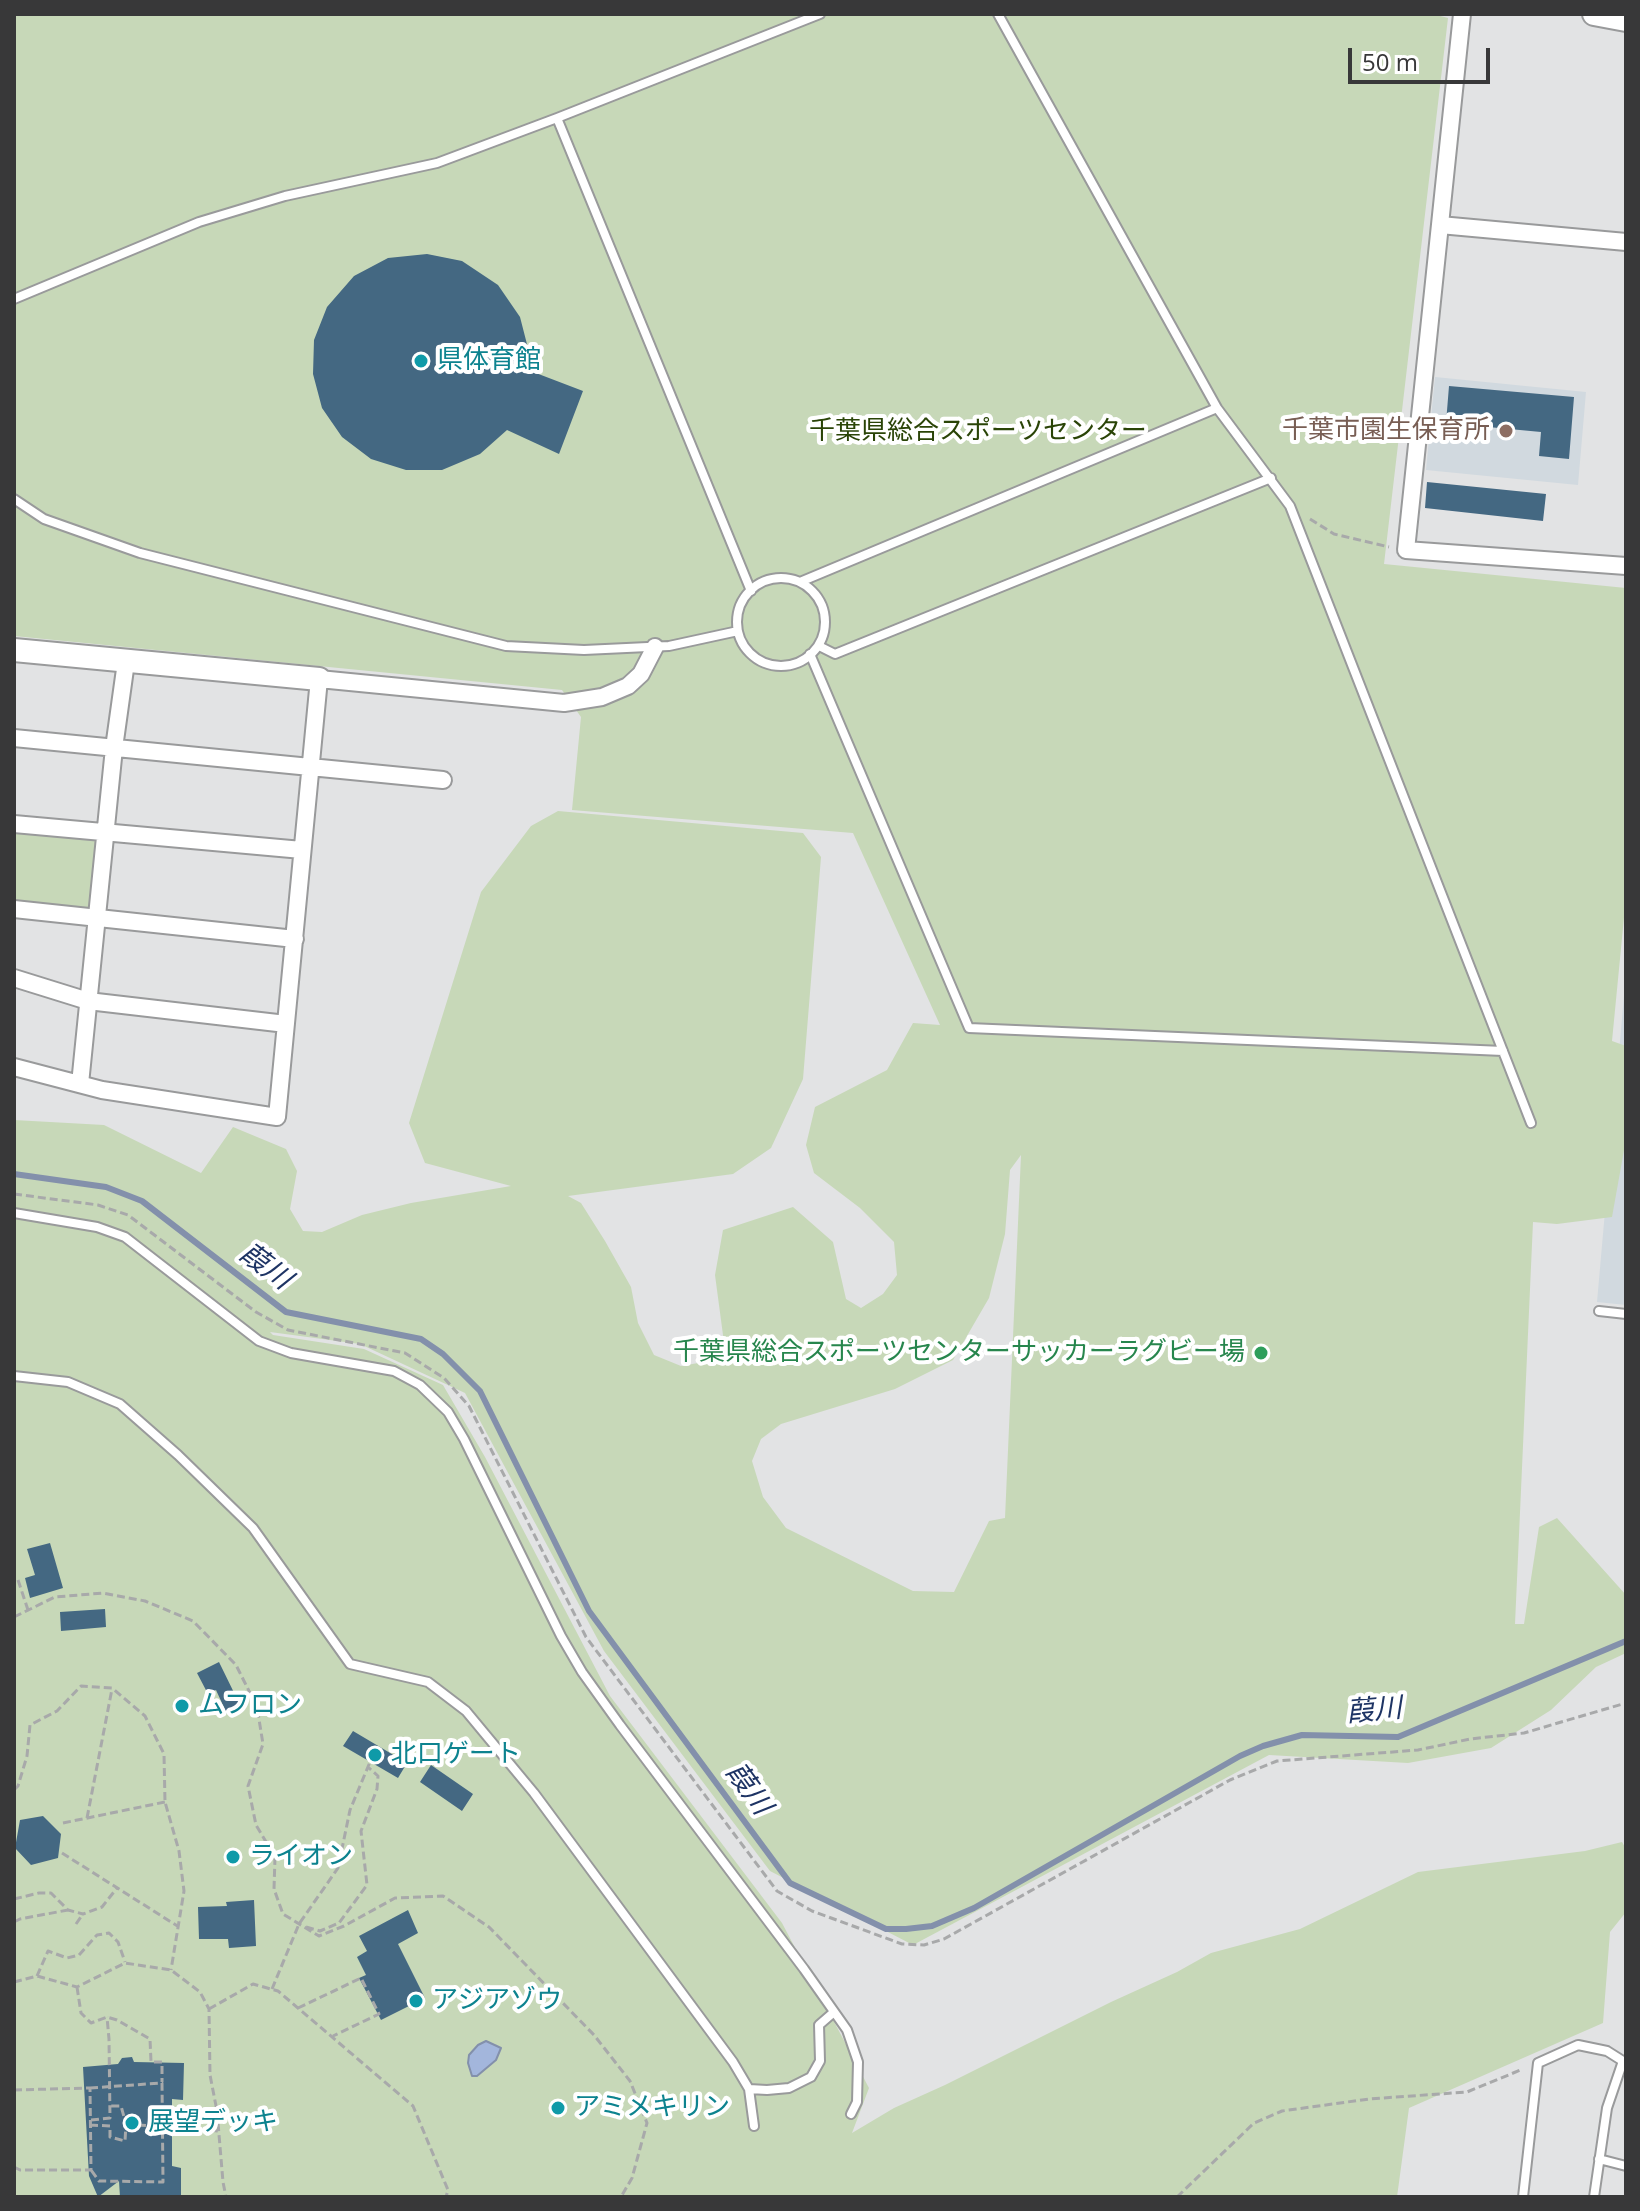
<!DOCTYPE html>
<html>
<head>
<meta charset="utf-8">
<style>
  body { margin:0 }
  #map { position:relative; width:1640px; height:2211px; overflow:hidden; background:#e2e3e4; font-family:"Open Sans",sans-serif }
  canvas { display:block }
  .frame { position:absolute; inset:0; border:16px solid #383839; pointer-events:none }
  .scale { position:absolute; left:1348px; top:48px; width:142px; height:36px; box-sizing:border-box; border:4px solid #383839; border-top:0; padding-left:10px; font-size:24px; line-height:28px; white-space:nowrap; color:#383839; -webkit-text-stroke:6px #fff; paint-order:stroke }
</style>
</head>
<body>
<div id="map">
<canvas width="1640" height="2211"></canvas>
<div class="frame"></div>
<div class="scale">50 m</div>
</div>
<script>
const context = document.querySelector('canvas').getContext('2d');
context.lineJoin = 'round';
function fillPath(path, color) {
  context.fillStyle = color;
  context.fill(path, 'evenodd');
}
function toPath(rows) {
  const path = new Path2D();
  for (const r of rows) {
    if (r.length === 3) {
      path.moveTo(r[0] + r[2], r[1]);
      path.arc(r[0], r[1], r[2], 0, 2 * Math.PI);
      continue;
    }
    path.moveTo(r[0], r[1]);
    for (let i = 2; i < r.length; i += 2) path.lineTo(r[i], r[i + 1]);
  }
  return path;
}
function stroke(path, color, width, dash) {
  context.strokeStyle = color;
  context.lineWidth = width;
  context.lineCap = dash ? 'butt' : 'round';
  context.setLineDash(dash || []);
  context.stroke(path);
}
function label(font, color, halo, rows, align = 'center') {
  context.font = font + ' "Open Sans","Noto Sans JP",sans-serif';
  context.lineWidth = 8;
  context.setLineDash([]);
  context.textBaseline = 'middle';
  context.strokeStyle = halo;
  context.fillStyle = color;
  for (const [text, x, y, turn = 0] of rows) {
    context.save();
    context.translate(x, y);
    context.rotate((+turn || 0) * Math.PI / 180);
    context.textAlign = isNaN(turn) ? turn : align;
    if (halo) context.strokeText(text, 0, 0);
    context.fillText(text, 0, 0);
    context.restore();
  }
}
const built = toPath([
  [1435,377,1586,392,1578,485,1426,470],
  [1626,973,1626,1305,1597,1302]
]);
const green = toPath([
  [14,14,1433,14,1448,18,1384,564,1626,588,1626,897,1612,1041,1626,1046,1626,1139,1612,1217,1557,1224,1533,1222,1515,1624,1524,1624,1539,1527,1557,1518,1626,1595,1626,1653,1596,1667,1551,1710,1491,1748,1408,1763,1269,1755,913,1945,770,1871,604,1651,465,1393,360,1344,270,1332,273,1335,364,1349,443,1385,485,1457,610,1696,782,1923,869,2088,852,2133,894,2108,945,2085,1111,2002,1177,1972,1211,1953,1300,1929,1418,1872,1585,1851,1622,1842,1626,1849,1626,1912,1610,1932,1603,2023,1409,2108,1397,2197,14,2197,14,1120,104,1125,201,1173,233,1127,286,1149,297,1171,290,1209,303,1231,322,1232,362,1215,411,1203,511,1186,425,1163,409,1123,481,892,531,826,558,811,803,833,821,857,803,1079,771,1148,733,1174,568,1196,581,1203,605,1241,631,1287,638,1323,654,1355,681,1366,704,1362,725,1350,715,1275,723,1230,793,1207,833,1242,846,1299,861,1308,883,1294,897,1275,894,1242,860,1208,814,1173,806,1145,815,1107,887,1070,913,1023,940,1025,853,833,572,810,581,717,562,690,14,636],
  [1021,1155,1005,1518,989,1521,954,1592,913,1591,786,1528,763,1497,752,1461,761,1439,781,1424,895,1389,953,1360,989,1298,1005,1234,1010,1170],
  [14,832,96,840,89,910,14,903]
]);
const water = toPath([
  [486,2041,501,2048,496,2060,477,2076,472,2076,468,2063,469,2055,478,2045,486,2041]
]);
const stream = toPath([
  [14,1174,106,1187,142,1201,286,1312,421,1339,443,1354,480,1391,589,1611,790,1883,886,1929,906,1929,932,1926,974,1908,1240,1756,1263,1746,1302,1735,1398,1737,1626,1641]
]);
const building = toPath([
  [427,254,462,261,498,285,520,317,529,352,528,370,583,391,559,454,507,430,480,454,442,470,406,470,371,459,342,437,322,408,313,374,314,340,327,307,354,276,388,258],
  [1449,386,1574,397,1569,459,1539,456,1541,432,1446,423],
  [1427,482,1546,494,1543,521,1425,508],
  [50,1543,63,1588,30,1598,25,1578,35,1575,27,1549],
  [105,1609,106,1627,61,1631,60,1612],
  [219,1662,241,1707,227,1714,216,1690,208,1694,197,1673],
  [353,1731,407,1763,398,1778,343,1746],
  [431,1765,473,1794,462,1811,420,1782],
  [43,1816,61,1834,58,1858,31,1865,15,1848,20,1820],
  [254,1900,256,1946,229,1948,228,1939,199,1939,198,1907,227,1906,226,1902],
  [408,1910,418,1933,398,1944,425,1998,381,2020,359,1978,366,1975,357,1957,367,1951,359,1936],
  [132,2057,134,2062,184,2063,183,2100,172,2099,172,2166,181,2168,181,2197,120,2197,119,2181,98,2197,89,2176,83,2067,118,2064,122,2058]
]);
const path = toPath([
  [1310,519,1334,534,1389,547],
  [14,1194,98,1205,128,1215,256,1312,288,1330,405,1353,444,1378,469,1406,586,1637,777,1891,812,1911,902,1944,924,1945,944,1939,1230,1780,1277,1761,1418,1750,1470,1739,1524,1733,1626,1703],
  [18,1580,28,1610],
  [14,1617,55,1597,103,1593,145,1601,193,1621,236,1665,257,1707,263,1744,248,1786,256,1825,275,1857,274,1889,283,1914,319,1936,344,1926,395,1898,443,1896,489,1927,594,2035,630,2081,647,2123,632,2178,621,2197],
  [14,1790,18,1786,27,1756,30,1725,57,1711,81,1686,112,1688,145,1716,164,1754,165,1802,179,1851,184,1891,171,1970],
  [87,1818,112,1689],
  [63,1823,165,1802],
  [62,1853,179,1927],
  [14,1899,39,1893,51,1893,68,1910,83,1914,102,1907,117,1888],
  [14,1922,20,1919,68,1910],
  [76,1924,83,1914],
  [306,1927,320,1931,339,1923,367,1885,361,1831,377,1789,378,1776,368,1767],
  [37,1976,48,1951,67,1958,79,1955,97,1935,109,1933,118,1942,125,1962],
  [14,1982,37,1976,77,1987,125,1963,171,1970,200,1992,209,2009,210,2075,217,2111,223,2182,226,2197],
  [77,1987,81,2013,91,2023,107,2017,117,2020,150,2039,151,2062,162,2062,162,2082],
  [272,1989,299,1924,338,1868,350,1810,370,1762],
  [298,2008,361,1978,379,2014,333,2036],
  [209,2009,253,1984,278,1991,413,2106,448,2190,446,2197],
  [90,2088,162,2083,163,2182,99,2181,91,2170],
  [14,2090,90,2088,91,2170,20,2170,14,2167],
  [91,2120,110,2118,109,2039,107,2017],
  [126,2124,219,2131],
  [90,2125,110,2126,110,2137,125,2141,126,2124,121,2106,109,2106],
  [1177,2197,1254,2123,1282,2111,1369,2099,1467,2092,1523,2069]
]);
const lane = toPath([
  [998,14,1217,408,1290,506,1531,1123],
  [557,118,751,591],
  [14,299,199,222,285,196,437,163,557,118,820,14],
  [14,499,44,519,140,553,506,646,584,650,669,646,738,631],
  [781,622,44],
  [800,582,1217,408],
  [819,646,835,654,1271,478],
  [810,654,969,1028,1503,1051],
  [14,1213,97,1227,125,1237,259,1341,291,1353,394,1371,420,1385,448,1412,464,1439,561,1636,582,1672,620,1725,804,1969,847,2030,858,2062,857,2102,851,2114],
  [1599,1311,1626,1314],
  [14,1376,68,1382,120,1404,178,1455,253,1528,350,1664,428,1682,466,1711,534,1793,733,2062,749,2089,754,2126],
  [749,2089,767,2090,789,2088,811,2077,820,2061,819,2025,834,2012],
  [1599,2159,1626,2166],
  [1523,2197,1538,2063,1578,2045,1607,2051,1626,2063],
  [1594,2197,1607,2108,1623,2061]
]);
const street = toPath([
  [1462,14,1406,550,1626,566],
  [1440,225,1626,242],
  [14,738,443,780],
  [14,824,302,850],
  [14,909,295,939],
  [14,978,88,1001,286,1024],
  [14,1067,102,1090,277,1117,319,679,564,703,602,697,628,686,641,674,655,647],
  [80,1084,114,748,126,662]
]);
const secondary = toPath([
  [1594,14,1626,20],
  [14,650,319,679]
]);
const markers = [
  [421,361,8,"#0f9aa8"],
  [1506,431,8,"#8d6e63"],
  [1261,1353,8,"#2e9e5b"],
  [182,1706,8,"#0f9aa8"],
  [375,1755,8,"#0f9aa8"],
  [233,1857,8,"#0f9aa8"],
  [416,2001,8,"#0f9aa8"],
  [558,2108,8,"#0f9aa8"],
  [132,2123,8,"#0f9aa8"]
];
const cultureNames = [
  ["県体育館",437,361],
  ["ムフロン",198,1706],
  ["北口ゲート",391,1755],
  ["ライオン",249,1857],
  ["アジアゾウ",432,2001],
  ["アミメキリン",574,2108],
  ["展望デッキ",148,2123]
];
const educationNames = [
  ["千葉市園生保育所",1490,431]
];
const parkNames = [
  ["千葉県総合スポーツセンター",978,432]
];
const leisureNames = [
  ["千葉県総合スポーツセンターサッカーラグビー場",1245,1353]
];
const waterNames = [
  ["葭川",265,1267,37],
  ["葭川",1374,1711,-5],
  ["葭川",748,1789,54]
];
fillPath(built, '#d1d9df');
fillPath(green, '#c7d8b8');
fillPath(water, '#a3b6dc');
stroke(water, '#8390ab', 2);
stroke(stream, '#8390ab', 6);
fillPath(building, '#446882');
stroke(lane, '#999a9b', 12);
stroke(street, '#999a9b', 20);
stroke(secondary, '#999a9b', 26);
stroke(path, '#a8a9aa', 3, [8, 4]);
stroke(lane, '#fff', 8);
stroke(street, '#fff', 16);
stroke(secondary, '#fff', 22);
for (const [x, y, r, color] of markers) {
  const dot = new Path2D();
  dot.arc(x, y, r, 0, 2 * Math.PI);
  context.fillStyle = color;
  context.fill(dot);
  stroke(dot, '#fff', 3);
}
label('26px', '#0d838f', '#fff', cultureNames, 'left');
label('26px', '#785e54', '#fff', educationNames, 'right');
label('26px', '#2a4407', '#fff', parkNames);
label('26px', '#27864d', '#fff', leisureNames, 'right');
label('italic 28px', '#1e3464', '#fff', waterNames);
</script>
</body>
</html>
